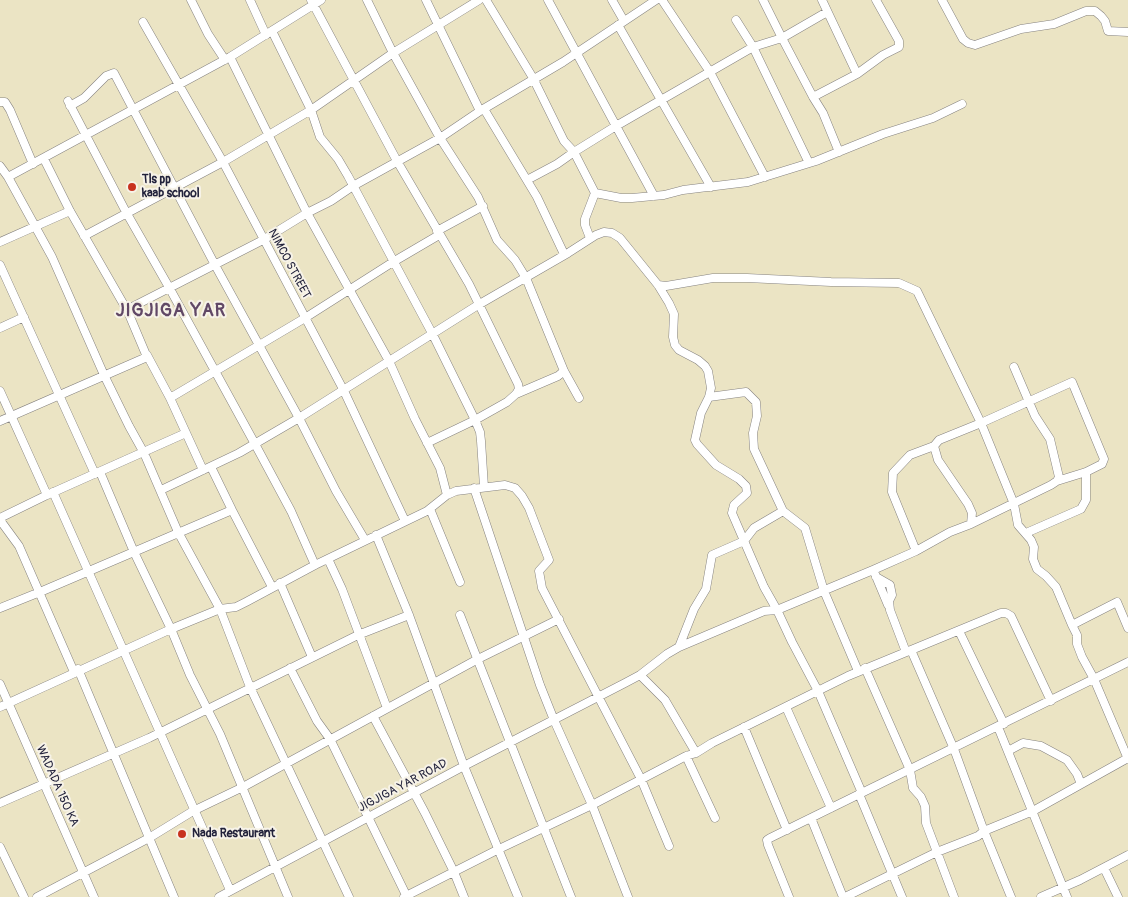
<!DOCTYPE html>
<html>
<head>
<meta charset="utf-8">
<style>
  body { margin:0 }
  canvas { display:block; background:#ebe4c4 }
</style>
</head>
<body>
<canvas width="1128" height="897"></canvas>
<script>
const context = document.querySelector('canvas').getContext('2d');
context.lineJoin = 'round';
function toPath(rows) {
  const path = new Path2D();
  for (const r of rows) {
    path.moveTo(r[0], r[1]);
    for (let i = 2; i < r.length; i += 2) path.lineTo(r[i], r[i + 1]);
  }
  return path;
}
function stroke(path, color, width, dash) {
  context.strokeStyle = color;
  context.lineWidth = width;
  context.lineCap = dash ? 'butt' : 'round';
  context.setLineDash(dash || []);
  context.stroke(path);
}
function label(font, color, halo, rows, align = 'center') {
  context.font = font + ' Pangolin,sans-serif';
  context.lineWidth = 4;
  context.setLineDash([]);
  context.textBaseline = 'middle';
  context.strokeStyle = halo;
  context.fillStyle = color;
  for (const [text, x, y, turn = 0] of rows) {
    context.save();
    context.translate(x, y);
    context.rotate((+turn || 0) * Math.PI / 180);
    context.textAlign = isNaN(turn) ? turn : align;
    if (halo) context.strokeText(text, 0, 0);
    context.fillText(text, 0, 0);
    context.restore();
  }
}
const minor = toPath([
  [191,0,208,34,225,60],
  [250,0,266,35],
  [311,0,397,161,469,284,518,384,519,389,516,394,507,402,475,420,427,443],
  [367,0,393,53,440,138,478,197,497,240,515,260,526,278,564,371,579,398],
  [426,0,480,111],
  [486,0,533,78,564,141,574,152,616,126,654,196],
  [548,0,616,126,753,47,782,38,813,97,857,74,883,55,899,47,899,41,876,0],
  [612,0,624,21],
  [662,0,710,72,765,177],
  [763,0,782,38,827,12],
  [822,0,857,74],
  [942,0,963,39,968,43,975,45,1021,29,1054,24,1086,11,1095,11,1101,16,1105,21,1108,31,1128,32],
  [736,20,753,47,809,163],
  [143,22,223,162,344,391,405,521],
  [618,25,711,187],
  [272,31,311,110,320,137,338,159,348,176,433,335,475,420,480,432,481,441,484,487],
  [230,57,307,213,389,361,415,419,440,468,447,495],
  [813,97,823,113,839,152],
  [68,101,126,212,170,289,255,444,291,511,315,565],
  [0,102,5,102,10,110,33,164],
  [70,106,84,98,106,76,114,73,215,265,299,418,336,491,365,540],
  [484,109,537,197,564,254],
  [0,166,8,177,52,257,104,375,129,426,144,453,178,532,220,609,250,687,349,897],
  [8,177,230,57,321,0],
  [527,180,557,164,574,152,595,193,585,219,585,225,590,238],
  [595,193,621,198,632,198,664,195,683,190,748,182,816,161,883,134,933,118,962,104],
  [437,231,483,206],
  [84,236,223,162,311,110,393,53,479,0],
  [0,242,70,211],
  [0,265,95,474],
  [658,285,666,286,713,278,747,278,831,282,899,283,917,291,981,423,1014,504,1018,525,1031,540,1034,547,1033,559,1037,569,1046,576,1056,587,1072,625,1117,602,1128,628],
  [128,312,134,306,263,240,307,213,331,201,353,186,440,138,480,111,563,62,656,0],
  [0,328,24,317],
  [147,355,170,398,203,470],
  [0,391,47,495],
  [516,394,558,376,564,371],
  [170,398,305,318,393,262,439,235],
  [0,421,147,357,128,312,70,211,44,159],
  [211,467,232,510,272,587],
  [100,472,134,552,171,629,190,675,220,734,288,897],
  [474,488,540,685,554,720,592,805,628,897],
  [161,490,239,453,299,418,478,305,568,253,596,235,604,232,612,233,620,238,658,285,669,303,674,314,673,337,675,345,679,350,698,360,705,366,708,371,711,388,709,397,701,413,695,440,697,444,716,465,739,479,746,486,747,493,734,505,732,513,764,587,777,610,792,642,818,691,862,793],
  [53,492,230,890],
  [430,509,460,582],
  [783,511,805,528,824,591,858,671],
  [0,518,47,495,186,433],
  [0,520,19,546,74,672],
  [971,524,1051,485,1057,481,1059,477,1050,439,1035,416,1014,367],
  [1026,533,1081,509,1086,500,1086,472],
  [376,535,409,615,464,766,518,897],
  [916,551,892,492,893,473,910,455,934,446],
  [328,559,342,589,387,708],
  [875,574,888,605],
  [876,577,890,585,892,595,889,601,890,610,906,652],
  [280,583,312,657],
  [0,608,40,592,232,510],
  [460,615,571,897],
  [1072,625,1077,635,1077,644,1082,657,1094,679,1128,759],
  [959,631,1004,724],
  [679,647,764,611,777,610,873,570,916,551,950,532,971,524,972,513,968,504,938,460,934,446,939,440,981,423,1072,382,1104,459,1102,464,1086,472,1057,481],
  [290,668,317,721,330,739,407,897],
  [865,668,910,770,913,788,921,797,925,806,926,823,954,897],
  [78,669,174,897],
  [640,675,665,700,696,753],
  [0,684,94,897],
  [0,707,171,629,220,609,236,607,246,602,315,565,427,511,447,495,456,491,505,485,515,488,522,496,529,508,549,560,539,571,542,588,641,779,669,846],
  [786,707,831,808],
  [373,716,425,813,454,872,464,897],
  [744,727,787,830],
  [998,727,1067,897],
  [1008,751,1023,743,1041,746,1067,760,1077,774,1081,784],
  [686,756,715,818],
  [859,794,902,897],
  [0,803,149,738,358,635,409,615],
  [811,818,843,897],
  [0,847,24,897],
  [1104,868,1118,897],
  [37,897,149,838,193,811,243,787,478,659,559,619],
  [219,897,464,766,625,683,640,675,667,654,679,647,694,609,706,589,712,555,744,541,754,528,783,511,754,449,753,433,757,416,756,402,746,392,709,397],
  [404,897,499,849,592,805,686,756,696,753,712,743,848,676,1001,613,1006,613,1011,616,1051,701],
  [789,897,768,845,767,840,770,838,1128,662],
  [845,897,937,852,978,836,984,831,954,749,911,650],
  [1011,897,984,831,1033,811,1128,758],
  [1041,897,1080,880,1128,855]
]);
const markers = [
  [132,187,5,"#c8321e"],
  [182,834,5,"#c8321e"]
];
const poiNames = [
  ["Tls pp",142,180],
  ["kaab school",142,194],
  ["Nada Restaurant",192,834]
];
const streetNames = [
  ["NIMCO STREET",289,264,62],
  ["WADADA 150 KA",57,786,66],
  ["JIGJIGA YAR ROAD",403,786,-28]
];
const districtNames = [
  ["JIGJIGA YAR",171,311]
];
stroke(minor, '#868380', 9);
stroke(minor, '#fff', 8);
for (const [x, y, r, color] of markers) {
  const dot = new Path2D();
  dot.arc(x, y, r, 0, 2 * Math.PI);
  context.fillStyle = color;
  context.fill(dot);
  stroke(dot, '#f7f3e8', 2);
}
label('bold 12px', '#22223b', '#f7f3e8', poiNames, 'left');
label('12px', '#22223b', '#f7f3e8', streetNames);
context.letterSpacing = '1px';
label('bold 18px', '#614866', '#f7f3e8', districtNames);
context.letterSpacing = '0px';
</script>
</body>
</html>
